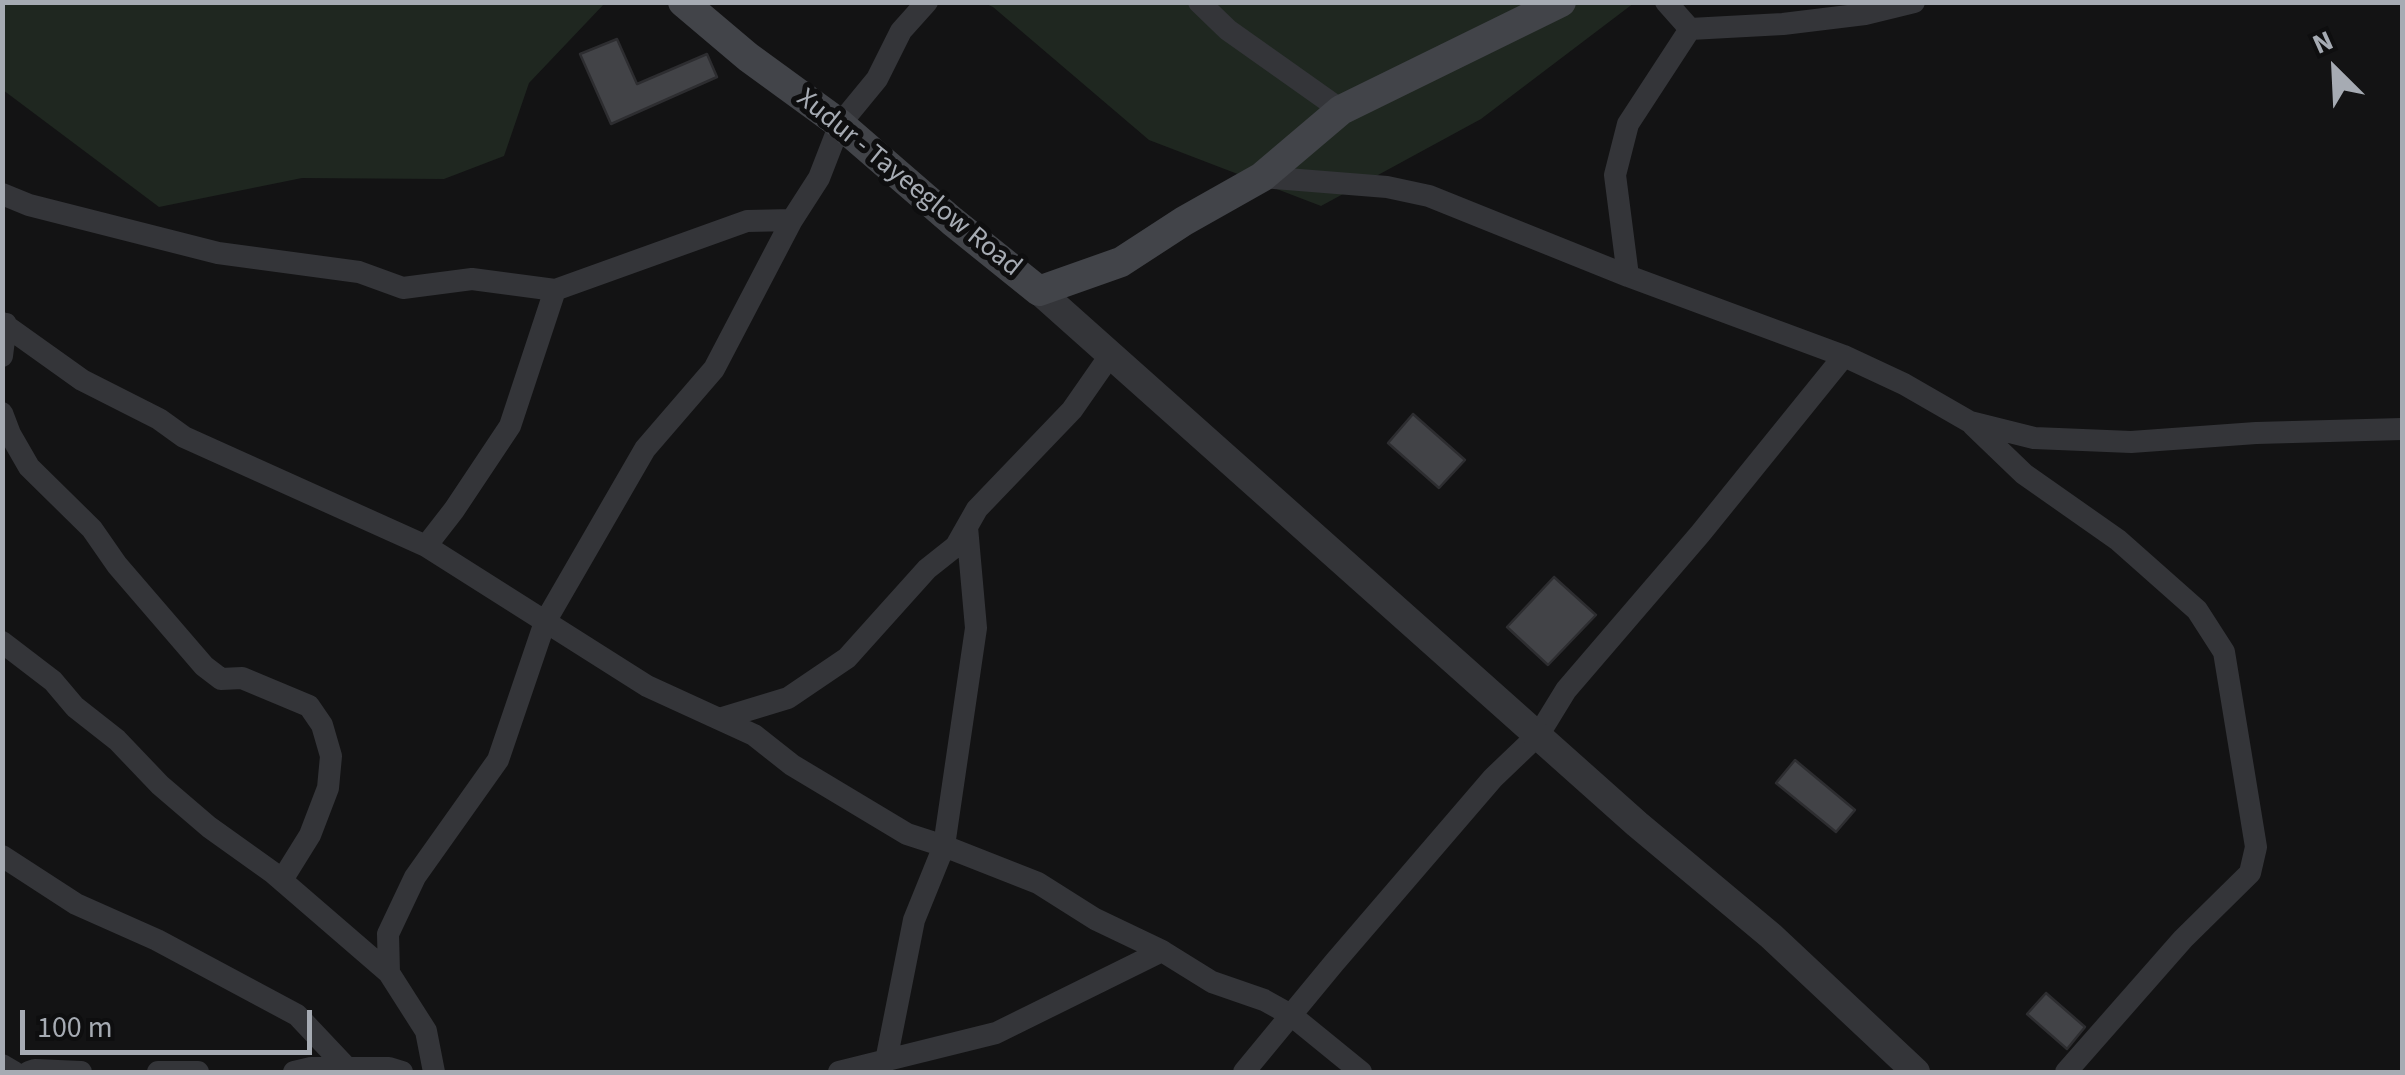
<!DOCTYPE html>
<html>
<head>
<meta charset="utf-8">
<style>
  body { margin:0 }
  #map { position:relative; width:2405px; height:1075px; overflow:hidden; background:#131314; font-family:"Source Sans 3",sans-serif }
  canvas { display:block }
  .frame { position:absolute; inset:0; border:5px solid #a6abb3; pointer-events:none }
  .north { position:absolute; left:2285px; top:20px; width:100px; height:100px; -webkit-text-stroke:8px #0e0e0f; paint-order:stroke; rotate:336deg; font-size:28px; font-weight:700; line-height:40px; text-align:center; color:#a6abb3 }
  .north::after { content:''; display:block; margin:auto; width:35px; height:45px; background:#a6abb3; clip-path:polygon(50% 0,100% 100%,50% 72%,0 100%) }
  .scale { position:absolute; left:20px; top:1010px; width:292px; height:45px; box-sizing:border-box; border:5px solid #a6abb3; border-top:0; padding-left:12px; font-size:30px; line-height:35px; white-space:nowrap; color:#a6abb3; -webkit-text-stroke:8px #0e0e0f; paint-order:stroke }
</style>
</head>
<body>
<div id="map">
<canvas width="2405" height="1075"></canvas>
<div class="frame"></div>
<div class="north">N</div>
<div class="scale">100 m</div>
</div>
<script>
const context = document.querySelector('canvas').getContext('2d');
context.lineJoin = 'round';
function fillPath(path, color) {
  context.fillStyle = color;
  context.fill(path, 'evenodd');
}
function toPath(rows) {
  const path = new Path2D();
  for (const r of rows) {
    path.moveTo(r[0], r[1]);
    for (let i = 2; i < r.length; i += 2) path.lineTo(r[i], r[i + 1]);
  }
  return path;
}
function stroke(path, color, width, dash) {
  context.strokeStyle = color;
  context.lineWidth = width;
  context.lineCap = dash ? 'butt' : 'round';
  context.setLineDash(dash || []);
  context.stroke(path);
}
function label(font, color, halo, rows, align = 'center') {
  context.font = font + ' "Source Sans 3",sans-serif';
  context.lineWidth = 10;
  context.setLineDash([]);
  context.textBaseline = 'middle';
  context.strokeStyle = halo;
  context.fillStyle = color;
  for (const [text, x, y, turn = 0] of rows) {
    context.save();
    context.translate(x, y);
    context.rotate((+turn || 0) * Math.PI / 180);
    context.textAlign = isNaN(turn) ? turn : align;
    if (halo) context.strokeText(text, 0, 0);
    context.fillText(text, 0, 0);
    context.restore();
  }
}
const green = toPath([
  [2,3,3,2,605,3,529,83,504,156,444,179,302,178,159,207,3,90],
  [984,3,1634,3,1481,119,1321,206,1149,140,993,7]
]);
const building = toPath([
  [617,39,637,84,707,54,717,77,611,124,580,54,617,39],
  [1413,414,1465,460,1439,488,1388,443,1413,414],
  [1554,577,1596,615,1548,665,1507,627,1554,577],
  [1795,760,1855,810,1836,832,1776,783,1795,760],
  [2046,993,2085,1027,2067,1049,2027,1014,2046,993]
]);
const minor = toPath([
  [1199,2,1228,30,1341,110],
  [1690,29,1783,24,1865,14,1914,2],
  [1262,177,1387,187,1429,196,1628,276,1844,356,1904,384,1970,422,2034,438,2131,442,2256,433,2402,429],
  [2,194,29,205,218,253,359,272,403,288,472,279,555,290,747,221,792,220],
  [1628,276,1615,175,1628,124,1690,29,1666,2],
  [2,323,82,380,159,419,184,437,426,546,647,686,754,735,792,765,907,834,944,846,1038,883,1095,919,1162,951,1212,982,1264,1000,1291,1015,1361,1072],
  [2,356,6,324],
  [2,413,10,434,29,467,92,529,117,565,204,666,221,679,242,678,309,706,322,725,331,756,328,788,310,835,282,880],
  [1973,425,2024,474,2118,540,2197,610,2224,652,2256,847,2250,873,2183,939,2066,1072],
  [426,546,454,510,510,426,555,290],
  [2,642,53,681,75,707,117,740,160,785,209,827,272,872,389,973,426,1031,434,1072],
  [719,719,788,698,847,658,927,569,956,546,977,509,1072,410,1111,354],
  [2,856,76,904,157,940,297,1015,347,1068],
  [389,973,388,934,415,877,498,760,545,622,645,449,714,369,792,220,819,178,840,124,877,79,901,31,927,2],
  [886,1061,914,920,944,846,976,628,967,527],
  [2,1065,14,1072],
  [29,1072,35,1070,81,1072],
  [158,1072,198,1072],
  [294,1072,311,1068,389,1068,402,1072],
  [839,1072,996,1033,1162,951],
  [1244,1072,1334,963,1493,778,1539,734,1566,690,1700,534,1844,356]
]);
const tertiary = toPath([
  [1039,291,1637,824,1771,936,1916,1072]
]);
const secondary = toPath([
  [683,2,748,57,840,124,952,221,1039,291,1121,262,1184,221,1262,177,1341,110,1561,2]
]);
const streetNames = [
  ["Xudur - Tayeeglow Road",908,184,39]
];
fillPath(green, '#1f2720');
fillPath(building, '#424347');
stroke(building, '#2d2d30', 2.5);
stroke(minor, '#343539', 22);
stroke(tertiary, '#343539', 28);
stroke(secondary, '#424449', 30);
label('28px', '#a6abb3', '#0e0e0f', streetNames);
</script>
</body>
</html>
